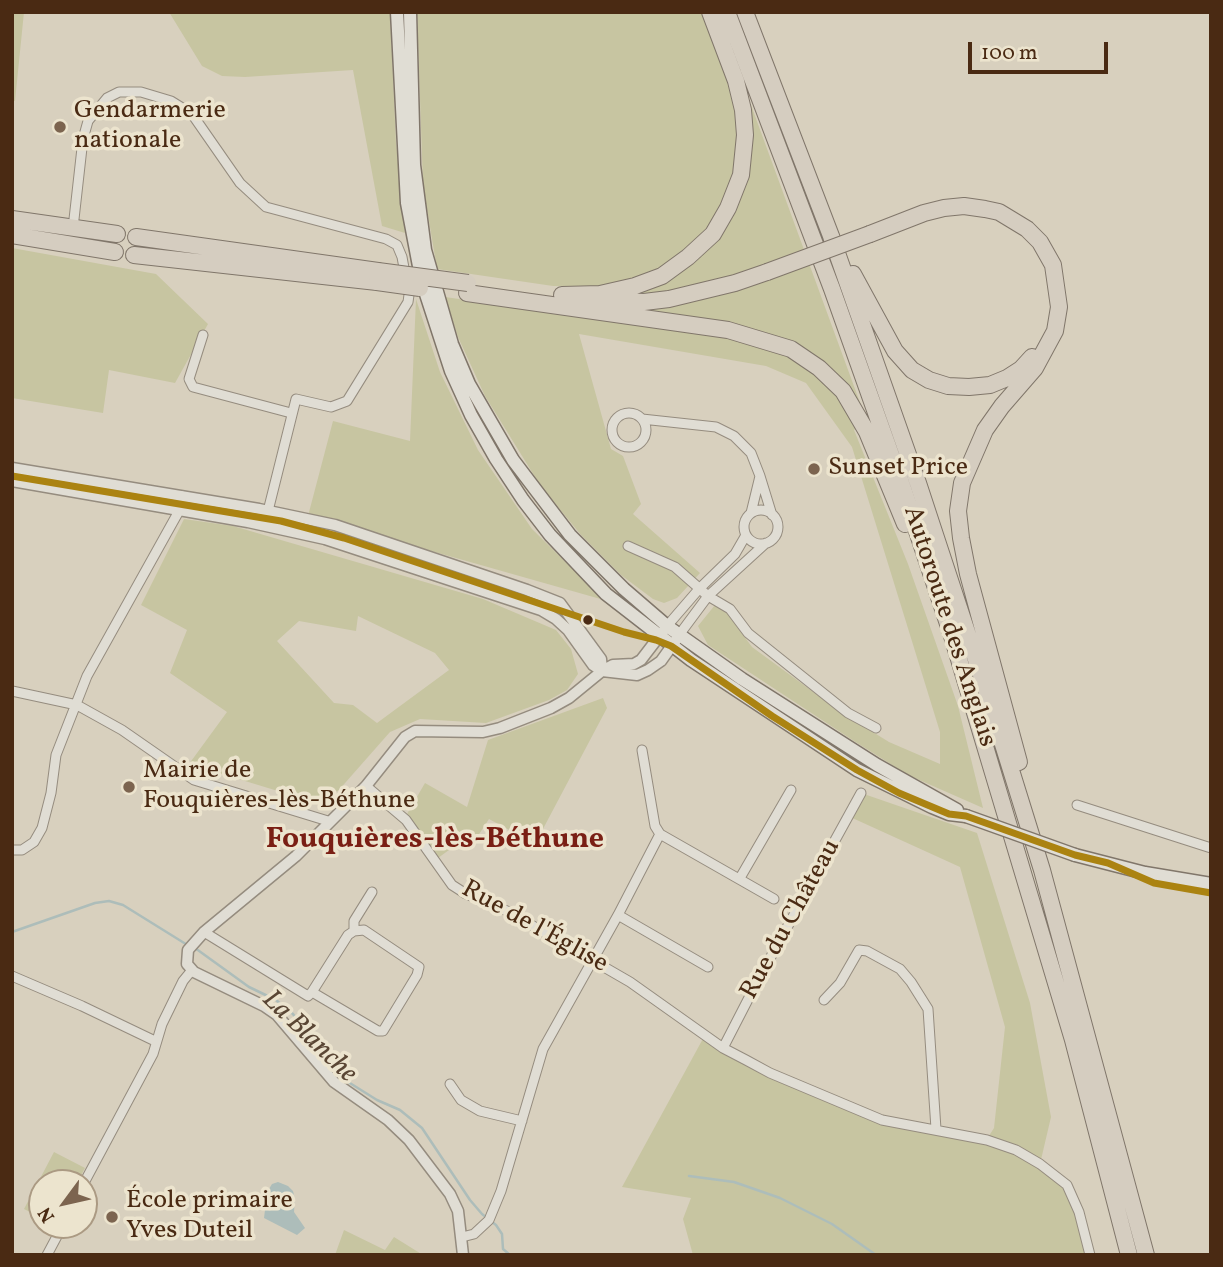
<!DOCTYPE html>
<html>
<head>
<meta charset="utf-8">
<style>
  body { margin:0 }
  #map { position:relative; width:1223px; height:1267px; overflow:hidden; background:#d8d0be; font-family:Vollkorn,serif }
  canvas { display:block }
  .frame { position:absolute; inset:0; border:14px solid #4a2a13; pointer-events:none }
  .north { position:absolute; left:28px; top:1169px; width:70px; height:70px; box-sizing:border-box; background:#ece4ce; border:2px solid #ab9a83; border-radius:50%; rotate:237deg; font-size:19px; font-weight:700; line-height:28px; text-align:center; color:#4a2a13 }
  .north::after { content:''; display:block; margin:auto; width:24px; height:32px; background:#7c644f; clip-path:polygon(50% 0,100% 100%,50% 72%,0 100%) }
  .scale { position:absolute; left:968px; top:42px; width:140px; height:32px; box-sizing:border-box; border:4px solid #4a2a13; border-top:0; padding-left:9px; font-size:21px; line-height:24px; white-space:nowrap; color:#4a2a13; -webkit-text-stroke:5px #ece4ce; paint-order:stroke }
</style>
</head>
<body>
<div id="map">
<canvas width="1223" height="1267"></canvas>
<div class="frame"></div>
<div class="north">N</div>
<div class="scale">100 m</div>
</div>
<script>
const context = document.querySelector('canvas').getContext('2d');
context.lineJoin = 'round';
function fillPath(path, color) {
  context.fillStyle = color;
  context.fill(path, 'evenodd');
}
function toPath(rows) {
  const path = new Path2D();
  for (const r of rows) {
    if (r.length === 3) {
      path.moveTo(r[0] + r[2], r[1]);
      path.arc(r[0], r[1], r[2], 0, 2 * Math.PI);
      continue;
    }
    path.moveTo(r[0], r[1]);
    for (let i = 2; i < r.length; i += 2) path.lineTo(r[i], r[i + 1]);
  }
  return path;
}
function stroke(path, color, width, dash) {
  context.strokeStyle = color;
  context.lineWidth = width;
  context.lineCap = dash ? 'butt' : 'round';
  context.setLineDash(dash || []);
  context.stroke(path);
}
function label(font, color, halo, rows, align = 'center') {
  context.font = font + ' Vollkorn,serif';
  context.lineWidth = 7;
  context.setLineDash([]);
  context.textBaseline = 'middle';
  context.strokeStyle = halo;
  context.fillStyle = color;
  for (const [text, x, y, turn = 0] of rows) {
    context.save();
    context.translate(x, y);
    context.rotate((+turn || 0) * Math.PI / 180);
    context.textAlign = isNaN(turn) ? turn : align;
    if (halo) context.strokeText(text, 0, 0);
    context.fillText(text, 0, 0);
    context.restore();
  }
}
const green = toPath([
  [12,12,24,12,15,101,12,100],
  [169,12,390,12,396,143,405,233,382,226,353,70,245,77,222,76,202,66],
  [417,12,704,12,733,96,751,105,866,419,854,430,908,564,958,706,983,808,908,775,854,741,708,645,698,626,715,605,727,613,752,647,842,713,889,742,940,764,940,732,852,447,806,383,766,366,579,334,611,449,623,456,641,504,633,514,700,573,677,598,664,603,653,599,621,575,581,535,540,485,485,396,458,337,445,297,642,325,645,296,593,287,553,286,437,269,423,185],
  [12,248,156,274,208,324,175,383,109,370,103,413,12,398],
  [416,299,440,372,478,450,532,529,604,600,308,516,333,421,410,441],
  [184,519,233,526,483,599,556,630,571,649,578,674,567,690,549,700,486,723,420,719,390,732,338,791,321,797,301,798,189,764,227,712,170,673,187,630,141,605],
  [358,616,435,653,449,670,377,723,353,705,334,703,277,641,299,621,356,631],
  [603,698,607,708,535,844,489,819,470,848,460,842,438,858,407,814,425,783,467,807,488,740],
  [861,793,977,833,1030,1003,1051,1117,1040,1164,1067,1185,1090,1255,693,1255,683,1219,691,1198,622,1187,705,1035,723,1048,882,1120,987,1139,994,1128,1005,1027,960,867,848,816],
  [54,1152,85,1168,77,1183,42,1183,42,1218,24,1209],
  [344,1230,385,1250,394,1237,423,1255,335,1255]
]);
const water = toPath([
  [278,1182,288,1186,293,1191,295,1199,294,1212,305,1228,297,1235,264,1218,265,1210,260,1204,272,1184]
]);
const stream = toPath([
  [12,932,95,903,109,901,123,905,189,946],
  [195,948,249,987,276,1000,293,1014,327,1062,345,1080,377,1100,400,1110,422,1128,470,1200,482,1214,496,1225,502,1234,503,1249,510,1255],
  [689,1176,734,1182,780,1198,832,1224,876,1255]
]);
const minor = toPath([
  [73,228,83,139,88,121,107,98,119,92,141,92,171,101,192,114,240,183,266,207,386,239,397,245,402,257,409,295,408,302,347,401,331,407,296,399,268,511],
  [203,335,189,379,193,387,291,413],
  [629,430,17],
  [642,419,716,427,734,436,751,453,760,476],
  [761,527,17],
  [751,513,760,476,772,515],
  [628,546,675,567,708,596,730,609,748,633,848,713,876,728],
  [667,626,699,589,735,554,746,535],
  [679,635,708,596,766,543],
  [12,691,77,705,122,730,194,780,328,821],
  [642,750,655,826,660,834,774,899],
  [366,786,406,820,452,885,466,894,507,911,630,982,723,1048,746,1060,770,1073,882,1120,987,1140,1016,1150,1040,1164,1067,1185,1079,1212,1090,1255],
  [1077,805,1211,848],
  [12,850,22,850,34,842,42,828,51,793,56,755,87,676,179,511,182,496],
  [740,878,791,790],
  [618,915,708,967],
  [204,932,308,996,312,992,378,1031,383,1031,417,975,419,967,364,930,354,931],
  [12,976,82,1006,155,1041],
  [312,992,348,935,354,931,354,921,372,892],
  [824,1000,840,983,859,950,867,951,900,969,911,982,928,1009,936,1129],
  [723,1048,757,982,861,793],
  [450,1084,461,1100,480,1111,522,1121],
  [84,1183,153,1054,162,1024,183,981,192,970],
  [462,1237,474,1234,489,1220,501,1191,543,1049,618,915,660,834],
  [47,1255,63,1225]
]);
const tertiary = toPath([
  [12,468,259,509,335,525,527,590,560,603,601,659,602,671],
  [12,481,248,522,325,539,541,610,556,619,568,630,593,665,602,671,637,675,648,670,661,661,676,640],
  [463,1255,458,1211,450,1194,409,1140,388,1120,334,1082,277,1015,264,1006,194,972,187,964,188,950,204,932,296,856,366,786,405,737,415,731,483,732,500,728,551,708,569,698,602,671,613,665,634,664,641,660,664,630]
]);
const secondary = toPath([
  [397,12,407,203,422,282,451,371,471,415,496,459,523,500,550,535,606,594,691,660,857,770,932,807,949,814,966,816],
  [410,12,414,165,425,250,452,344,469,384,513,460,570,535,624,589,667,626,742,679,877,765,957,810],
  [1075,855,1145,873,1211,884]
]);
const motorway = toPath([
  [727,12,832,289,902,486,952,636,1073,1040,1129,1255],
  [745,12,831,236,918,483,988,696,1042,870,1146,1255],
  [12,219,117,234],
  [870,234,924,213,944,208,964,206,985,209,999,212,1027,229,1040,242,1053,265,1059,307,1055,331,1035,368,1002,406,985,430,962,483,958,511,961,538,968,574,1019,762],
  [12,235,115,252],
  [136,237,378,271],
  [134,255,377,282],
  [853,274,895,351,912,370,929,380,948,386,969,387,990,385,1007,378,1021,369,1032,357],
  [467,293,728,330,791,349,819,368,843,391,867,432,905,524],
  [562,295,600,294,635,286,662,276,688,257,713,234,728,208,741,175,745,135,743,110,736,81,710,12],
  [595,300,644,302,669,299,735,283,767,272]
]);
const secondaryBridge = toPath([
  [966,816,1075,855]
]);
const motorwayBridge = toPath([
  [378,271,468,283],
  [767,272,870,234],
  [377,282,420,288]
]);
const bus1 = toPath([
  [12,476,281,521,344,538,624,632,656,640,671,646,772,716,857,770,899,793,949,814,966,816,1075,855,1108,863,1154,883,1211,893]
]);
const markers = [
  [60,127,7,"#7c644f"],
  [814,469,7,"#7c644f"],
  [588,620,6,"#4a2a13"],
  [129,787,7,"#7c644f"],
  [112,1217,7,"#7c644f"]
];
const poiNames = [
  ["Gendarmerie",74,112],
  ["nationale",74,142],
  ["Sunset Price",828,469],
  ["Mairie de",143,772],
  ["Fouquières-lès-Béthune",143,802],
  ["École primaire",126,1202],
  ["Yves Duteil",126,1232]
];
const streetNames = [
  ["Autoroute des Anglais",948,627,72],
  ["Rue du Château",792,920,-61],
  ["Rue de l'Église",534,928,29]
];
const waterNames = [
  ["La Blanche",308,1038,44]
];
const quarterNames = [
  ["Fouquières-lès-Béthune",435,841]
];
fillPath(green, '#c7c5a1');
fillPath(water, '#adbdba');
stroke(stream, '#adbdba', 2.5);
stroke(minor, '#958c7f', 11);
stroke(tertiary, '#958c7f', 13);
stroke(secondary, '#80766a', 15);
stroke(motorway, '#80766a', 18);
stroke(minor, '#e0ddd4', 9);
stroke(tertiary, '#e0ddd4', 10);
stroke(secondary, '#e0ddd4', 12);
stroke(motorway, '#d5cdc0', 16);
stroke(secondaryBridge, '#80766a', 15, []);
stroke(motorwayBridge, '#80766a', 18, []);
stroke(secondaryBridge, '#e0ddd4', 12);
stroke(motorwayBridge, '#d5cdc0', 16);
stroke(bus1, '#ab8311', 7);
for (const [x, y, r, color] of markers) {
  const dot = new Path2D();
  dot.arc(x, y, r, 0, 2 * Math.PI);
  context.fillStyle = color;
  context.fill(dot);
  stroke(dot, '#ece4ce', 2.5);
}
label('26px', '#4a2a13', '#ece4ce', poiNames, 'left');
label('26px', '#4a2a13', '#ece4ce', streetNames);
label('italic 28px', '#5a4634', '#ece4ce', waterNames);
label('bold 30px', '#7a1f14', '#ece4ce', quarterNames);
</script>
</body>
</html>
